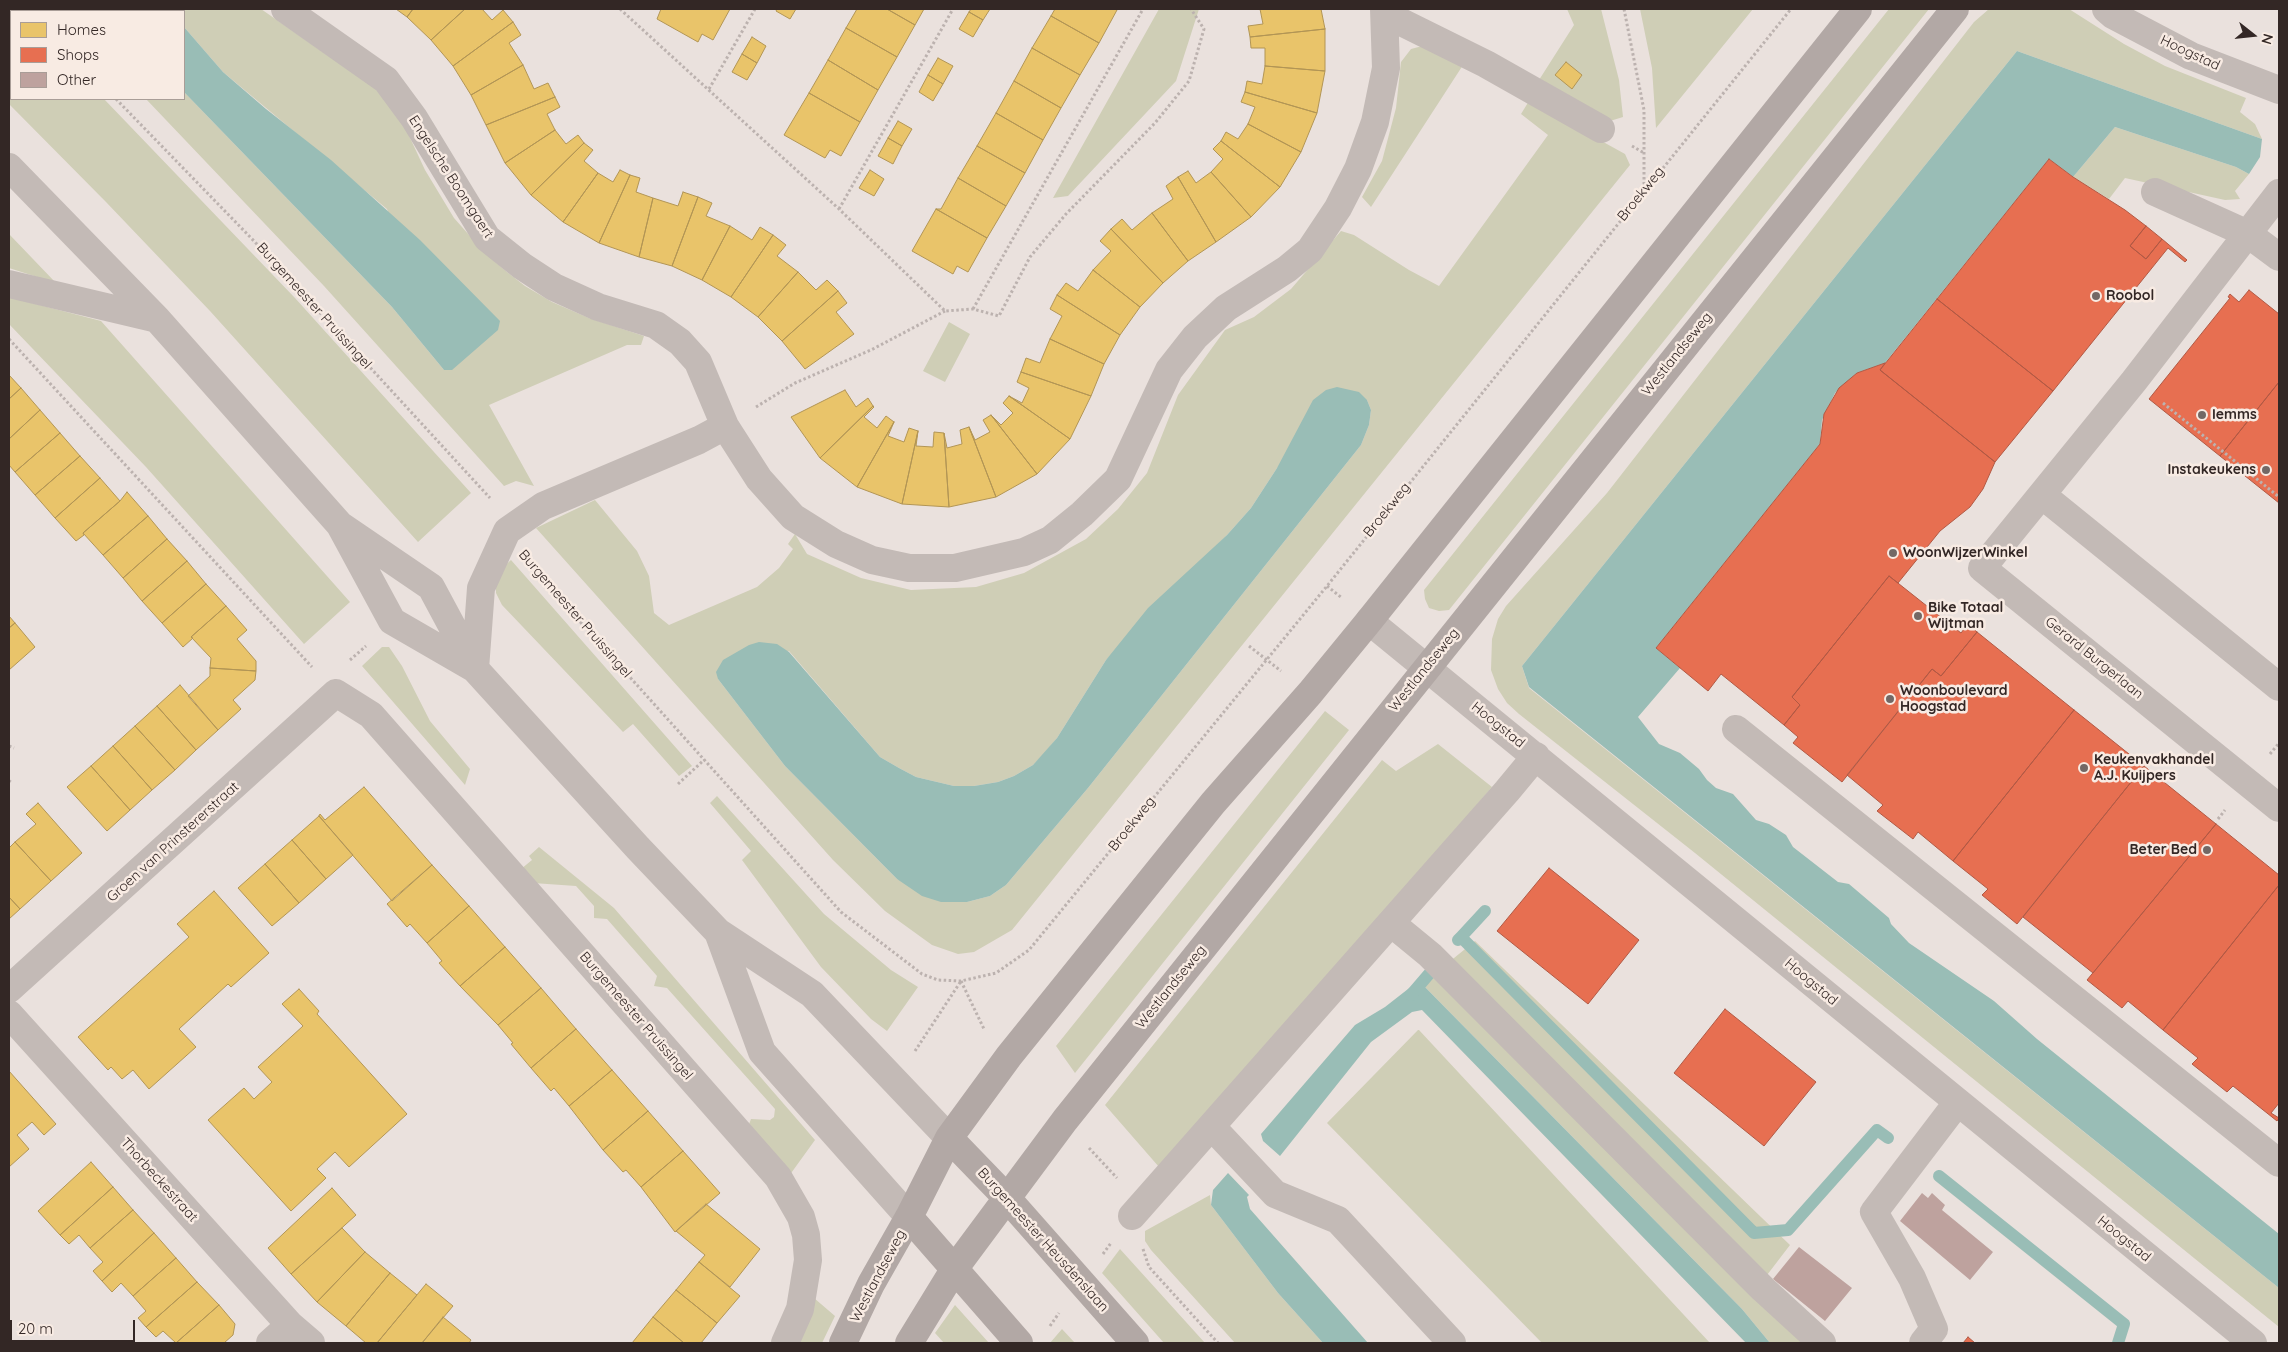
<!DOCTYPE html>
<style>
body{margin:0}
#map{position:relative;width:2288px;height:1352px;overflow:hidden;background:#eae1dd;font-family:Quicksand,sans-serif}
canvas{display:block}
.frame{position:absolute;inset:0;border:10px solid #332725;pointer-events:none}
.legend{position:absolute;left:10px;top:10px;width:175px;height:90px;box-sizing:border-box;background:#f8ebe3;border:1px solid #a99d97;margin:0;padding:6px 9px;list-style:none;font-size:15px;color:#332725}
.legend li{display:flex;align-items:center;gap:10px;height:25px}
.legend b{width:25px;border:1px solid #a99d97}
.north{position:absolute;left:2228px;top:10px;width:50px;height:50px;-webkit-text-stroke:4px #f8ebe3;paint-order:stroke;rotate:106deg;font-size:14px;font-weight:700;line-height:20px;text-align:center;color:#332725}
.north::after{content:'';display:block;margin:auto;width:18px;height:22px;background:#332725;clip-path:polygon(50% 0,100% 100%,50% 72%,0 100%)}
.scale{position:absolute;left:10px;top:1320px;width:125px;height:22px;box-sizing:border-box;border:2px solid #332725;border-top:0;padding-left:6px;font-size:15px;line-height:18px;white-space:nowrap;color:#332725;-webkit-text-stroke:4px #f8ebe3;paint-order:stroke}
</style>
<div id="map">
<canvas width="2288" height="1352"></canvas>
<div class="frame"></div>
<ul class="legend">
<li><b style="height:14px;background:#e9c46a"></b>Homes</li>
<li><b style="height:14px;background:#e76f51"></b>Shops</li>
<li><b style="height:14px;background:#bea29e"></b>Other</li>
</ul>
<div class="north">N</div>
<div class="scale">20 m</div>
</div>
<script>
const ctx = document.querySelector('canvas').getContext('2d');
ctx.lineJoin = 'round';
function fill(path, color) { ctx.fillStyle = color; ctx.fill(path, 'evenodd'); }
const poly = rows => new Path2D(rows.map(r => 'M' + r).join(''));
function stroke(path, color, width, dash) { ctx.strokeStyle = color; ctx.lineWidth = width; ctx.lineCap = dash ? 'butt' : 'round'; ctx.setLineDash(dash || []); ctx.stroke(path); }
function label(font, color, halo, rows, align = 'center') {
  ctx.font = font + ' Quicksand,sans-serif'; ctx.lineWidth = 5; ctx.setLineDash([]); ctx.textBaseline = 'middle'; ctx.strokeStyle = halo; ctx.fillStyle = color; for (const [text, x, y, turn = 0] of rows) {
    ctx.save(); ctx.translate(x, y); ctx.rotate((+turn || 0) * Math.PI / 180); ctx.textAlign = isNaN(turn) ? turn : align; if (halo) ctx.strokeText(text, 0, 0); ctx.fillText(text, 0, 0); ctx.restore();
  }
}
fill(poly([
 [9,9,16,11,11,11,11,99,104,99,295,298,471,493,418,542,210,311,106,202,9,104],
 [56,9,101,9,103,11,59,11],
 [170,9,261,9,376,89,405,127,425,170,454,218,485,253,507,272,525,286,552,302,589,318,644,336,641,345,627,345,489,405,534,486,516,481,504,486,324,286,146,99,184,99,184,92,392,307,444,370,387,209,223,72,184,27,184,11,172,11],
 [1159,9,1199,9,1176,81,1068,196,1053,198],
 [1567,9,1601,9,1619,80,1623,117,1610,121,1539,80,1574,25],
 [1640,9,1753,9,1656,128,1652,68],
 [1889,9,1929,9,1449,610,1439,611,1429,608,1425,599,1424,590],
 [1989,9,2069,9,2124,44,2165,66,2246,98,2240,112,2255,124,2262,139,2017,51,1522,666,1529,688,2279,1288,2279,1327,1695,853,1519,714,1507,703,1498,689,1491,670,1492,639,1498,619,1506,606,1607,493,1974,22],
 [1430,44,1465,62,1371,207,1362,197,1382,161,1396,108,1401,62,1411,49],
 [1529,101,1625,154,1630,165,1012,930,974,952,958,954,932,945,885,911,833,860,536,528,595,500,637,551,649,576,654,613,669,625,757,587,779,568,793,549,788,544,795,534,807,554,861,578,911,590,976,587,1024,573,1086,539,1118,509,1147,473,1178,395,1225,330,1254,317,1291,289,1341,231,1354,235,1409,270,1439,286,1548,135,1521,114],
 [1367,400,1371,410,1369,425,1361,445,1088,788,1006,885,990,896,967,902,897,879,785,766,718,679,789,651,880,757,899,768,916,777,954,786,974,786,998,782,1014,776,1033,765,1045,753,1057,738,1106,660,1227,535,1251,508,1277,468],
 [2115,127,2236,167,2249,174,2235,191,2240,199,2225,200,2125,178,2109,199,2073,177],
 [9,234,56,283,9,268],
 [9,297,101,321,350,602,304,644,146,467,9,324],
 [949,322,970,334,945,382,923,371],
 [511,560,692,766,679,776,633,724,623,732,502,605,496,593,496,579,502,568],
 [382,647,389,647,402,666,430,721,470,769,465,785,362,666],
 [1325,711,1349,730,1075,1073,1056,1046],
 [1438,744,1492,787,1372,929,1159,1167,1105,1105,1382,760,1396,771],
 [717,796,824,914,891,970,918,987,887,1031,871,1019,821,967,742,860,751,851,710,803],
 [539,847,614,908,815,1140,789,1176,748,1127,751,1119,770,1120,774,1117,775,1109,667,988,654,986,657,976,607,919,594,918,594,906,576,886,533,883,521,869,532,860,529,856],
 [1475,941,1790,1245,1764,1279,1837,1343,1770,1343,1742,1309,1422,984],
 [1418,1030,1419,1030,1710,1343,1542,1343,1327,1123],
 [1210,1195,1211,1205,1278,1293,1323,1343,1235,1343,1151,1250,1145,1241,1145,1231],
 [1120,1249,1205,1343,1164,1343,1102,1273],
 [814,1298,835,1316,822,1343,798,1343],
 [955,1305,989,1343,944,1343,935,1333],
 [1062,1329,1075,1343,1050,1343]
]), '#cfceb6');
fill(poly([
 [101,9,170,9,172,11,103,11],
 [184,27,223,72,266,109,331,160,420,240,500,321,498,330,452,370,444,370,392,307,184,92],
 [2017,51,2262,139,2260,157,2249,174,2236,167,2115,127,2073,177,2049,159,1885,363,1857,373,1835,393,1822,420,1820,444,1656,648,1680,668,1638,717,1659,744,1680,753,1699,769,1707,780,1716,788,1733,794,1756,820,1769,824,1786,835,1793,847,1838,882,1849,884,1889,918,1891,924,1909,943,1994,1001,2037,1039,2279,1234,2279,1288,1529,687,1522,666],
 [1337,387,1359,392,1367,400,1371,410,1369,425,1361,445,1088,788,1006,885,990,896,967,902,941,902,922,896,897,879,785,766,718,679,716,672,723,660,749,645,759,642,777,644,789,652,880,757,899,768,916,777,954,786,974,786,998,782,1014,776,1033,765,1057,738,1106,660,1148,608,1227,535,1251,508,1277,468,1313,400,1326,390],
 [1417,982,1422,984,1742,1309,1770,1343,1746,1343,1422,1010,1412,1012,1371,1042,1280,1156,1263,1141,1261,1134,1355,1025,1385,1007],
 [1228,1173,1249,1195,1247,1197,1250,1209,1368,1343,1323,1343,1278,1293,1211,1205,1213,1190]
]), '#99bdb6');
const homes = poly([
 [396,9,413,9,407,17,396,9],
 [413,9,465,9,431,40,407,17,413,9],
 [465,9,482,9,492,20,503,10,513,22,453,66,431,40,465,9],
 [661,9,730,9,713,40,702,34,698,42,657,19,661,9],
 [777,9,796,9,790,19,776,11,777,9],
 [857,9,887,9,915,25,897,57,846,28,857,9],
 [887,9,924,9,915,25,887,9],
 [971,9,990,9,983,20,969,12,971,9],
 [1055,9,1114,9,1117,10,1099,43,1051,16,1055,9],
 [1260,9,1321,9,1325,29,1250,37,1248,26,1263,24,1260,9],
 [969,12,983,20,973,37,959,29,969,12],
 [1051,16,1099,43,1080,75,1032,48,1051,16],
 [513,22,521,35,509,43,523,65,471,95,453,66,513,22],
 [846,28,897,57,878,90,828,60,846,28],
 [1325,29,1325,71,1265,66,1265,48,1251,48,1250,37,1325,29],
 [752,37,766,46,757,63,742,54,752,37],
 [1032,48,1080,75,1061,108,1014,81,1032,48],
 [742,54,757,63,747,80,732,72,742,54],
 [938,58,953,66,943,84,928,75,938,58],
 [828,60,878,90,860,122,809,93,828,60],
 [1566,62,1582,75,1572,89,1555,75,1566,62],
 [523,65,534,89,548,83,555,97,486,125,471,95,523,65],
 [1265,66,1325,71,1317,113,1245,92,1247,81,1262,84,1265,66],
 [928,75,943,84,933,101,919,92,928,75],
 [1014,81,1061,108,1043,140,996,113,1014,81],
 [1245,92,1317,113,1301,152,1248,124,1255,107,1241,102,1245,92],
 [809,93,860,122,841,156,830,150,825,158,784,135,809,93],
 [555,97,560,107,547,114,555,130,505,163,486,125,555,97],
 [996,113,1043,140,1025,173,977,146,996,113],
 [898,121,912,129,902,146,888,138,898,121],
 [1248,124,1301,152,1280,187,1221,141,1226,132,1238,139,1248,124],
 [555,130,566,144,578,135,584,143,531,195,505,163,555,130],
 [888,138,902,146,893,164,878,156,888,138],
 [1221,141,1280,187,1251,217,1211,172,1223,159,1213,149,1221,141],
 [584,143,593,150,584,161,598,173,563,222,531,195,584,143],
 [977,146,1025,173,1006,206,958,178,977,146],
 [620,170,630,175,599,243,563,222,598,173,613,182,620,170],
 [870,170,884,179,874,196,859,188,870,170],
 [1188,171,1196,183,1211,172,1251,217,1216,242,1178,177,1188,171],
 [630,175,640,178,636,192,653,198,639,257,599,243,630,175],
 [1178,177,1216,242,1188,261,1152,213,1173,199,1166,186,1178,177],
 [958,178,1006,206,987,238,936,209,941,209,958,178],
 [683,192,698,197,672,266,639,257,653,198,678,206,683,192],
 [698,197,712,203,706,216,730,226,702,280,672,266,698,197],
 [936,209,987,238,968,272,957,266,953,274,912,251,936,209],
 [1152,213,1188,261,1163,283,1111,229,1122,219,1132,230,1152,213],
 [730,226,752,240,760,227,773,235,731,297,702,280,730,226],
 [1111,229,1163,283,1140,307,1093,270,1111,251,1100,241,1111,229],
 [773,235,786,245,777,256,798,272,758,317,731,297,773,235],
 [1093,270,1140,307,1120,335,1057,295,1066,283,1078,291,1093,270],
 [798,272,816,290,827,280,838,291,782,341,758,317,798,272],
 [838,291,847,303,836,312,854,334,805,369,782,341,838,291],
 [1057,295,1120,335,1104,364,1050,339,1062,316,1050,309,1057,295],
 [1050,339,1104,364,1091,396,1021,372,1026,358,1040,363,1050,339],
 [1021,372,1091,396,1070,439,1009,396,1022,403,1029,388,1017,382,1021,372],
 [9,375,21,388,9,399,9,375],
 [21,388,40,410,9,439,9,399,21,388],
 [845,390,856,407,868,398,873,406,820,458,791,417,845,390],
 [1009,396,1070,439,1037,474,991,415,1001,425,1013,413,1003,403,1009,396],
 [873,406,874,407,864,417,877,428,886,416,894,422,857,487,820,458,873,406],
 [40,410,60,433,15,472,9,465,9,439,40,410],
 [991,415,1037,474,996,497,969,427,975,440,990,432,983,420,991,415],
 [894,422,888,436,904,442,909,428,918,431,902,504,857,487,894,422],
 [969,427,996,497,949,507,944,433,947,448,962,444,960,430,969,427],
 [918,431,916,446,933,447,934,432,944,433,949,507,902,504,918,431],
 [60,433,80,456,35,495,15,472,60,433],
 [80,456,100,478,55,518,35,495,80,456],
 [100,478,120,501,83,533,84,535,76,541,55,518,100,478],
 [127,492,148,516,103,555,83,533,120,501,127,492],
 [148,516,167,539,123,578,103,555,148,516],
 [167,539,187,561,142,601,123,578,167,539],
 [187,561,206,584,162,623,142,601,187,561],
 [206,584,226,606,191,637,193,638,183,647,162,623,206,584],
 [226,606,247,630,237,639,256,661,256,671,210,668,211,658,191,637,226,606],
 [9,616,15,623,9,628,9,616],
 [15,623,35,647,9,670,9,628,15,623],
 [210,668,256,671,255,680,233,700,241,709,218,730,188,696,210,676,210,668],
 [180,685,218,730,196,750,157,706,180,685],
 [157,706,196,750,175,770,135,726,157,706],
 [135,726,175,770,152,790,113,746,135,726],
 [113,746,152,790,130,810,91,766,113,746],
 [91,766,130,810,107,831,67,787,91,766],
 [364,787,432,865,392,901,319,816,320,814,325,820,364,787],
 [38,803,82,853,51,881,15,842,36,824,26,814,38,803],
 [319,816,353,855,326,879,292,840,319,816],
 [292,840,326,879,299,903,265,864,292,840],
 [15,842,51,881,20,909,9,897,9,848,15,842],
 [265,864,299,903,272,926,238,888,265,864],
 [432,865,469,906,427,943,410,924,407,927,387,904,432,865],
 [214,891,269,953,231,987,228,984,179,1029,196,1047,149,1089,133,1070,122,1079,111,1067,108,1070,78,1037,189,937,177,924,214,891],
 [9,897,20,909,9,919,9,897],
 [469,906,505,947,460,986,439,963,442,961,427,943,469,906],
 [505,947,541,988,498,1025,460,986,505,947],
 [541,988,576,1029,531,1068,511,1044,513,1043,498,1025,541,988],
 [299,989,319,1011,317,1014,407,1114,349,1167,335,1152,317,1169,326,1178,291,1211,208,1120,244,1088,254,1099,272,1082,258,1067,303,1026,282,1004,299,989],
 [576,1029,612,1070,569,1106,554,1088,551,1091,531,1068,576,1029],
 [612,1070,648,1111,603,1150,569,1106,612,1070],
 [9,1071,56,1124,44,1135,32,1122,17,1135,29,1149,9,1167,9,1071],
 [648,1111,683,1151,641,1187,626,1170,623,1172,603,1150,648,1111],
 [683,1151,720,1193,675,1232,641,1187,683,1151],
 [91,1162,113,1187,60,1235,38,1211,91,1162],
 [113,1187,133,1210,90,1248,79,1235,69,1244,60,1235,113,1187],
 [332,1188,356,1215,291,1274,268,1248,332,1188],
 [706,1204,760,1249,730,1287,699,1262,705,1255,676,1231,706,1204],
 [133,1210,154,1233,102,1281,93,1271,103,1262,90,1248,133,1210],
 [342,1228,365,1252,317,1302,291,1274,342,1228],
 [154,1233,176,1258,133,1296,121,1283,112,1292,102,1281,154,1233],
 [365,1252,390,1273,346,1326,317,1302,365,1252],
 [176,1258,197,1282,146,1327,138,1318,146,1311,133,1296,176,1258],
 [699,1262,740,1296,717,1323,676,1290,699,1262],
 [390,1273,417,1295,377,1343,366,1343,346,1326,390,1273],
 [197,1282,219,1305,176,1343,163,1331,156,1337,146,1327,197,1282],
 [426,1284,453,1306,422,1343,377,1343,426,1284],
 [676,1290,717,1323,701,1343,684,1343,653,1317,676,1290],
 [219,1305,235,1324,233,1335,224,1343,176,1343,219,1305],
 [443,1317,471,1340,469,1343,422,1343,443,1317],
 [653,1317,684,1343,632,1343,653,1317]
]);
fill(homes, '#e9c46a');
stroke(homes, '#b29555', 1);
const shops = poly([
 [2049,159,2073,177,2125,210,2146,226,2130,246,2146,259,2162,239,2187,260,2185,262,2168,248,2053,391,1937,299,2049,159],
 [2146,226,2162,239,2146,259,2130,246,2146,226],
 [2249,290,2279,314,2279,382,2220,456,2149,399,2230,298,2228,297,2230,294,2239,302,2249,290],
 [1937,299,2053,391,1995,462,1880,370,1937,299],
 [1885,363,1880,370,1995,462,1983,489,1970,507,1940,531,1898,583,1889,576,1792,697,1800,705,1784,725,1721,674,1708,691,1656,648,1820,444,1824,414,1839,388,1857,373,1885,363],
 [2279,382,2279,503,2220,456,2279,382],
 [1889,576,1961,633,1968,624,1977,632,1941,676,1932,669,1842,782,1793,743,1798,737,1784,725,1800,705,1792,697,1889,576],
 [1977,632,2074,710,1953,861,1918,832,1913,839,1877,811,1883,805,1847,775,1932,669,1941,676,1977,632],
 [2074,710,2144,766,2017,924,1982,895,1988,889,1953,861,2074,710],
 [2144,766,2216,824,2093,973,2023,917,2144,766],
 [2216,824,2279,875,2279,885,2163,1030,2128,1001,2122,1008,2087,980,2216,824],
 [1549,868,1639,940,1588,1004,1497,931,1549,868],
 [2279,885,2279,1103,2271,1113,2279,1118,2277,1121,2233,1086,2227,1092,2192,1064,2198,1058,2163,1030,2279,885],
 [1725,1009,1816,1082,1764,1146,1674,1073,1725,1009],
 [1968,1337,1975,1343,1963,1343,1968,1337]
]);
fill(shops, '#e76f51');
stroke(shops, '#b15944', 1);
stroke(poly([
 [1461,937,1485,911],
 [1458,940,1461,937,1754,1233,1788,1230,1877,1130,1888,1138],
 [1411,995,1429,974],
 [1939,1176,2124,1324,2118,1343]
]), '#99bdb6', 12);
fill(poly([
 [1922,1193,1928,1198,1932,1193,1945,1205,1942,1210,1993,1252,1970,1280,1900,1221],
 [1799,1247,1852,1288,1825,1321,1773,1279]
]), '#bea29e');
stroke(poly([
 [26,9,29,11],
 [620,9,839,209,945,311,973,309,999,316,1030,257,1066,214,1155,123,1189,81,1204,29,1191,9],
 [1624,9,1644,110,1644,189],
 [709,89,755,9],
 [116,99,254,241,490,498],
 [1632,146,1644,153],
 [839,209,953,9],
 [973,309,1143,9],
 [9,339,312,667],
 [2163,403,2279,497],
 [756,407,795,383,871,350,945,311],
 [530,566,841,912,922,974,938,980,961,981,996,973,1029,950,1327,586,1791,9],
 [1327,586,1342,598],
 [1249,646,1281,671],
 [350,660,366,646],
 [9,746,14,748],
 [2270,754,2279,743],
 [9,782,11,779],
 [678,784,704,760],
 [2218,819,2225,810],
 [961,981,984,1029],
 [915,1051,961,981],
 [1089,1148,1117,1178],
 [1143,1249,1149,1267,1218,1343],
 [1103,1254,1111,1243],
 [1050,1326,1059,1313]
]), '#bcb2af', 3, [2.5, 2.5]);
stroke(poly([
 [285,9,386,80,414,118,487,238,522,266,554,287,598,307,656,325,680,342,698,362,725,426,759,479,793,517,836,544,872,560,909,568,955,568,1024,552,1050,540,1082,514,1118,479,1169,370,1195,337,1226,308,1287,269,1310,250,1338,208,1358,169,1375,122,1386,68,1384,9],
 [2106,9,2113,15,2191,56,2279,90],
 [1385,14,1486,64,1601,129],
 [9,167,157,319,340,525,392,621,475,669],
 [2155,192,2248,234,2279,257],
 [2279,193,2134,381,1982,568,2279,808],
 [9,284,157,319],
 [2042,495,2279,687],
 [340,525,431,587,475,669,638,848,718,932,812,994,949,1138],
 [1369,621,2253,1343],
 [475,669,481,588,507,531,543,506,699,440,725,426],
 [1736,729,2279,1163],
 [1391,923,1430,955,1763,1289,1822,1343],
 [718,932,762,1052,909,1217],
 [9,989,336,693,371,715,778,1177,801,1217,806,1235,808,1260,800,1309,785,1343],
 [9,1014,290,1325,311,1343],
 [1212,1127,1275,1194,1338,1220,1452,1343],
 [1132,1216,1507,791,1536,756],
 [270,1343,290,1325],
 [1923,1343,1934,1329,1912,1278,1874,1212,1957,1103]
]), '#c3bab6', 28);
stroke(poly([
 [949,1138,1006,1197,1135,1343],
 [909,1217,1019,1343],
 [843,1343,871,1284,909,1217,949,1138,1009,1056,1213,803,1310,693,1369,621,1858,9],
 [909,1343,955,1268,1065,1120,1955,9]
]), '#b2a8a5', 28);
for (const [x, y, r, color] of [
 [2096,296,5,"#736865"],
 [2202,415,5,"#736865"],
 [2266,470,5,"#736865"],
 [1893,553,5,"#736865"],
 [1918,616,5,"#736865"],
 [1890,699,5,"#736865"],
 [2084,768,5,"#736865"],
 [2207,850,5,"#736865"]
]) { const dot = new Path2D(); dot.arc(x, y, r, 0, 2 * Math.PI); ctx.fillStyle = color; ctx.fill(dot); stroke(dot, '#f8ebe3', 2); }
label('14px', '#332725', '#f8ebe3', [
 ["Hoogstad",2190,53,25],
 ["Engelsche Boomgaert",451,177,57],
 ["Broekweg",1641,194,-51],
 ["Burgemeester Pruissingel",314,306,48],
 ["Westlandseweg",1677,354,-51],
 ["Broekweg",1387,510,-51],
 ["Burgemeester Pruissingel",575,614,49],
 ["Gerard Burgerlaan",2094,658,39],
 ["Westlandseweg",1424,670,-51],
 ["Hoogstad",1498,725,39],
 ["Broekweg",1132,824,-51],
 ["Groen van Prinstererstraat",173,842,-42],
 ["Hoogstad",1811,982,40],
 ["Westlandseweg",1171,987,-51],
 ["Burgemeester Pruissingel",636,1016,49],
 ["Thorbeckestraat",159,1180,48],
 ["Hoogstad",2124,1239,39],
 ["Burgemeester Heusdenslaan",1043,1240,48],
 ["Westlandseweg",878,1276,-62]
]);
label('bold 14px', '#332725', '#f8ebe3', [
 ["Roobol",2106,296],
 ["Iemms",2212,415],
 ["Instakeukens",2256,470,"right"],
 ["WoonWijzerWinkel",1903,553],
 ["Bike Totaal",1928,608],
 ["Wijtman",1928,624],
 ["Woonboulevard",1900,691],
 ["Hoogstad",1900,707],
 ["Keukenvakhandel",2094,760],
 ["A.J. Kuijpers",2094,776],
 ["Beter Bed",2197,850,"right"]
], 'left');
</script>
